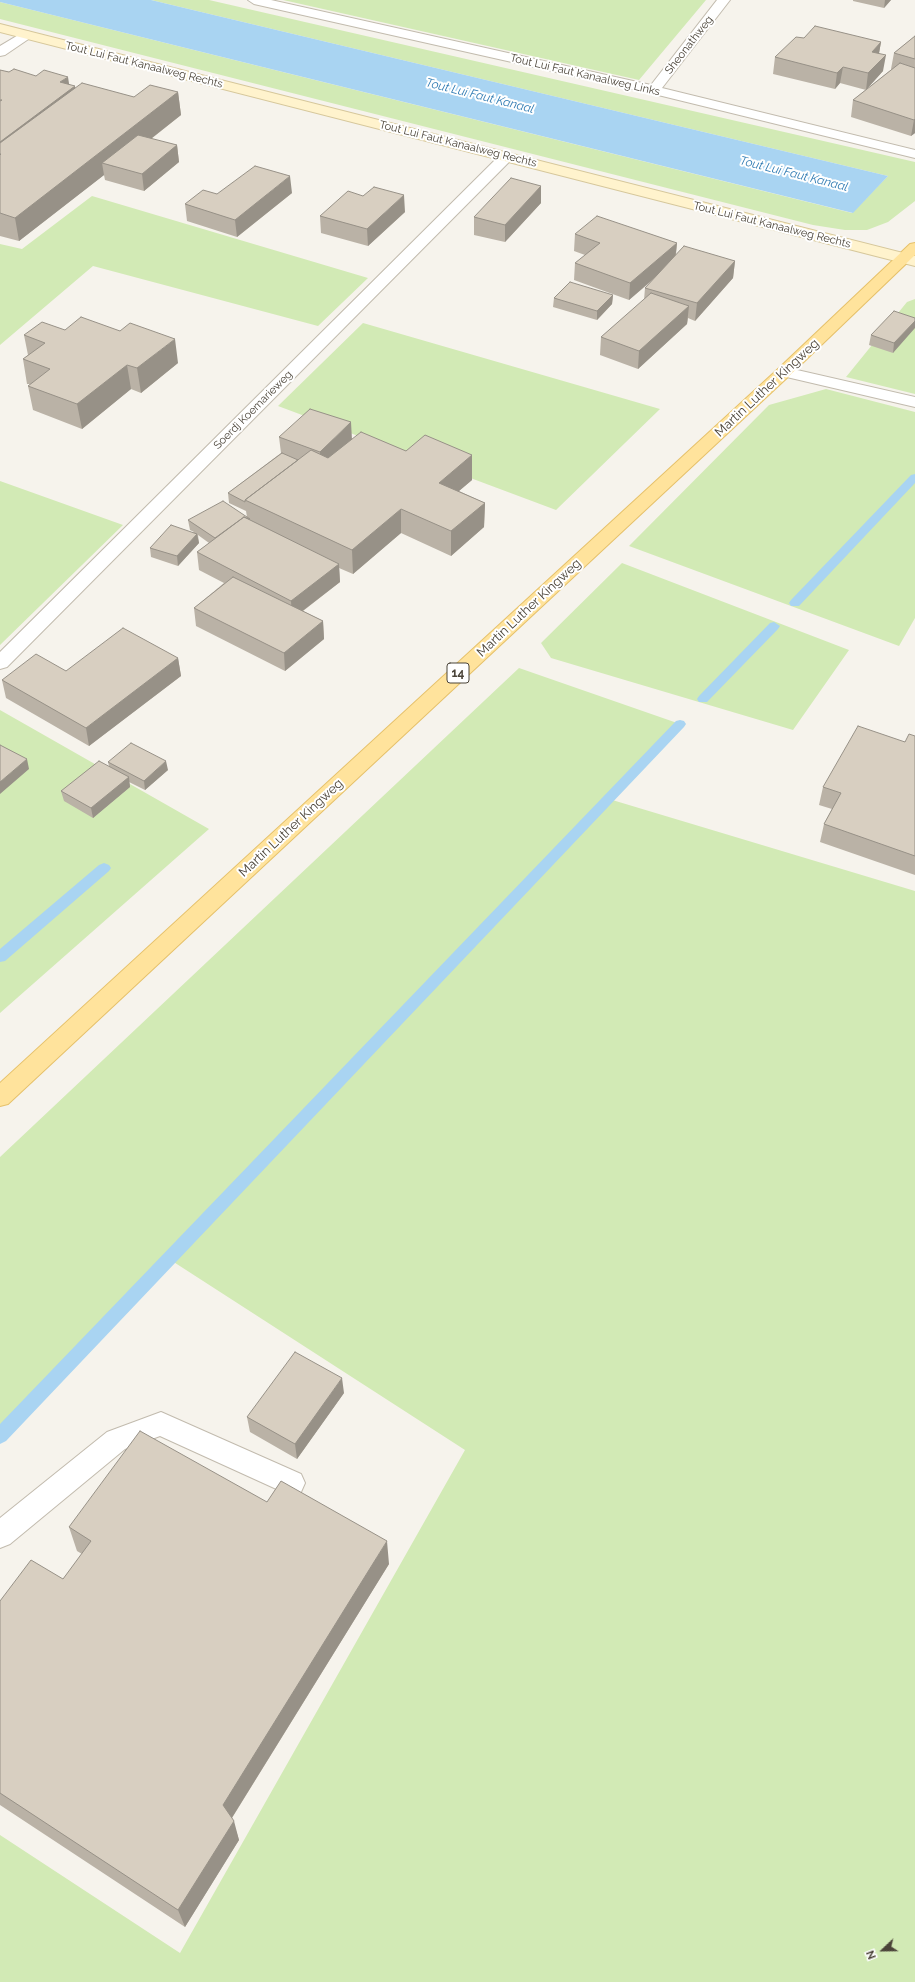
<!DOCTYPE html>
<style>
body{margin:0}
#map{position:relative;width:915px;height:1982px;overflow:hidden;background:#f6f3ec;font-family:Raleway,sans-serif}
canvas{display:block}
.north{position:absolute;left:863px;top:1930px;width:40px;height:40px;-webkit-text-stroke:3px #fff;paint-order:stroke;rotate:248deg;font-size:11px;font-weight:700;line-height:16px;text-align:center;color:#4b4439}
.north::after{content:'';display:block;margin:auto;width:14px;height:18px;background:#4b4439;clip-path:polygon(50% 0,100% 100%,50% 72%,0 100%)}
</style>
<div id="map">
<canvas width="915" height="1982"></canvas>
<div class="north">N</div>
</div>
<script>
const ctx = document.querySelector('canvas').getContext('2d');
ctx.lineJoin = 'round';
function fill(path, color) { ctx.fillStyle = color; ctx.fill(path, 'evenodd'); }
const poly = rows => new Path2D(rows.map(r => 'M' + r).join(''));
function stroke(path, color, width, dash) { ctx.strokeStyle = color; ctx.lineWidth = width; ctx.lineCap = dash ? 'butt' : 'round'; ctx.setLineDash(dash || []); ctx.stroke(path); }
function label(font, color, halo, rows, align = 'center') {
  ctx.font = font + ' Raleway,sans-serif'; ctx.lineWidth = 4; ctx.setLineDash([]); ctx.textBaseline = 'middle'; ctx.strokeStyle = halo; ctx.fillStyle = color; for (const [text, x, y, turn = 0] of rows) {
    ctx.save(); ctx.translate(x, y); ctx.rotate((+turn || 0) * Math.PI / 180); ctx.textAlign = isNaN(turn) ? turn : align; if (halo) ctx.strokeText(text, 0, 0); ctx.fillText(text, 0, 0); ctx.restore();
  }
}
fill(poly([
 [151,0,209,0,915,162,915,201,888,222,867,230,845,230,813,225,0,19,0,2,852,213,888,176],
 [283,0,706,0,639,80],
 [92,196,368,278,318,326,93,266,0,345,0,244,22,249],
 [915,299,915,394,846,377,907,302],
 [363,323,660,409,556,510,278,406],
 [826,389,915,412,915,618,899,646,629,546,769,405],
 [0,481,123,525,0,645],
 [622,563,849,650,793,730,551,658,541,643],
 [519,668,680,724,609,799,915,891,915,1982,0,1982,0,1835,180,1953,465,1450,169,1259,0,1436,0,1157],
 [0,710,209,829,0,1013]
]), '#d2eab5');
fill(poly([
 [0,0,151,0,888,176,853,213,0,2]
]), '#a9d4f2');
fill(poly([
 [915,474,915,483,799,606,791,606,789,603,791,600,911,475,915,474],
 [774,622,780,626,778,629,707,702,699,702,697,699,699,696,770,623,774,622],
 [680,720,684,721,686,724,684,727,6,1441,0,1444,0,1424,676,721,680,720],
 [104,863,109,865,111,868,109,871,5,961,0,962,0,949,99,865,104,863]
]), '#a9d4f2');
const lane = poly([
 [25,31,30,32,31,35,30,38,5,55,0,56,0,46,25,31],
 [506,153,511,154,513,157,511,160,7,667,0,669,0,652,501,154,506,153],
 [784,367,915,397,915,407,778,375,776,372,778,369,784,367],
 [161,1412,301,1474,305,1483,301,1492,292,1495,283,1492,160,1436,125,1449,10,1544,0,1548,0,1518,107,1432,161,1412]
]);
const street = poly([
 [248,0,271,0,651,85,717,0,730,0,662,88,915,150,915,158,654,94,254,4,248,0]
]);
const secondary = poly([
 [0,24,915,256,915,266,0,32,0,24]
]);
const primary = poly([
 [915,243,915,255,790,375,8,1104,0,1106,0,1083,778,369,910,244,915,243]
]);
stroke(lane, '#c2bbae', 2);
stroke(street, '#c2bbae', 2);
stroke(secondary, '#d6c79b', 2);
stroke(primary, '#e6c16a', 2);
fill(lane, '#fff');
fill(street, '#fff');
fill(secondary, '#fff3cd');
fill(primary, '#ffe39c');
fill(poly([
 [853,0,891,0,884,8,853,1],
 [915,36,915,133,911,136,851,117,853,100,892,69,891,69,894,53],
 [804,38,881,42,879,53,883,71,866,90,840,83,835,89,773,74,775,57],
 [0,70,9,72,69,85,75,88,134,97,178,92,181,115,151,139,177,145,179,162,144,191,105,180,104,175,19,241,0,236],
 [541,186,541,203,505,242,474,235,474,217],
 [292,193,237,237,187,221,185,204,217,194],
 [405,212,368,246,321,233,320,216],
 [575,234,677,243,676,255,735,261,733,278,695,321,688,318,687,324,638,369,600,355,601,337,644,300,645,288,655,278,629,300,574,280,575,263,585,255,574,251],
 [613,295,612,304,597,320,553,307,554,298],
 [915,318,893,353,869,345,871,335],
 [65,330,178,363,141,393,131,389,82,429,33,410,28,386,30,384,27,384,23,359,28,355,24,335],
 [279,437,351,439,406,451,472,455,472,480,459,491,485,503,484,527,451,556,401,533,353,574,339,568,340,582,303,611,323,621,324,639,285,671,196,626,194,608,224,583,199,570,197,552,209,543,198,535,199,543,178,566,151,557,150,548,194,532,190,530,188,520,247,517,246,511,229,503,228,493,281,453],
 [178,658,181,676,89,746,6,698,2,680],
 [915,736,915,875,820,842,824,824,832,809,819,805,823,787],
 [108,762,168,770,145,790,129,782,130,787,93,818,64,801,61,791,109,766],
 [344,1393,297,1459,250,1432,247,1417],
 [267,1502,389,1564,232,1818,239,1840,185,1927,0,1805,0,1601,63,1579,82,1554,77,1551,69,1527]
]), '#bab2a6');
fill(poly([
 [885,0,891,0,884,8],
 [881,42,878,59,872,52],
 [886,55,883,71,866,90,868,73],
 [843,67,840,83,835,89,837,73],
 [68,77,70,90,75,86,77,103,0,154,0,142,60,82],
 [178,92,181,115,115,167,102,163,104,175,19,241,15,218],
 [915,119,915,133,911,136,914,120],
 [177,145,179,162,144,191,142,174],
 [290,176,292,193,237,237,235,220],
 [541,186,541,203,505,242,505,225],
 [404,195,405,212,368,246,367,229],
 [677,243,675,260,629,300,630,283],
 [735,261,733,278,695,321,697,303],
 [613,295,612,304,597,320,597,311],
 [689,306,687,324,638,369,639,351],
 [915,321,915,328,893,353,894,343],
 [175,339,178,363,141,393,137,368],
 [127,365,131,389,82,429,77,404],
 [351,422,352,440,321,470,320,452],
 [472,455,472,480,440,507,439,483],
 [485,503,484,527,451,556,451,531],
 [401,509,401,533,353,574,352,550],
 [197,534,199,543,178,566,177,556],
 [339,564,340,582,292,619,291,601],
 [323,621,324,639,285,671,284,653],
 [178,658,181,676,89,746,86,728],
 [27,759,29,769,0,794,0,782],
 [166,761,168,770,145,790,144,781],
 [129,777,130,787,93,818,91,808],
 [342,1378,344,1393,297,1459,295,1444],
 [387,1541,389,1564,228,1824,223,1805],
 [234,1821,239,1840,185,1927,178,1910]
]), '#979187');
const building = poly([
 [815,26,881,42,872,52,886,55,868,73,843,67,837,73,775,57,796,37,804,38,815,26],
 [915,36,915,59,894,53,915,36],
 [900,63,915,68,915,119,914,120,853,100,900,63],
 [14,69,36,76,44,70,68,77,60,82,75,86,0,142,0,101,2,100,0,100,0,70,9,72,14,69],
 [82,83,134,97,150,85,178,92,15,218,0,213,0,155,1,154,0,154,0,143,82,83],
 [138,135,177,145,142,174,102,163,138,135],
 [255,166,290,176,235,220,185,204,203,190,217,194,255,166],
 [511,178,541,186,505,225,474,217,511,178],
 [374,187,404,195,367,229,320,216,348,191,363,196,374,187],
 [597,216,677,243,630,283,575,263,600,243,575,234,597,216],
 [684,246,735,261,697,303,645,288,684,246],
 [570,282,613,295,597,311,554,298,570,282],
 [651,293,689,306,639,351,601,337,651,293],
 [894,311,915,318,915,321,894,343,871,335,894,311],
 [81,317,120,331,130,323,175,339,137,368,127,365,77,404,28,386,50,369,23,359,45,343,24,335,42,322,65,330,81,317],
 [310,409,351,422,320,452,279,437,310,409],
 [361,432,406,451,425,435,472,455,439,483,485,503,451,531,401,509,352,550,245,500,311,450,328,458,361,432],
 [282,453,298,460,245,500,245,502,228,493,282,453],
 [223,501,250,519,249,519,244,517,215,538,188,520,223,501],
 [244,517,339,564,291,601,197,552,244,517],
 [171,525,197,534,177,556,150,548,171,525],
 [233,577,323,621,284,653,194,608,233,577],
 [123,628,178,658,86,728,2,680,36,654,66,671,123,628],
 [858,726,905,742,909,734,915,736,915,856,824,824,841,793,823,787,858,726],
 [131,743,166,761,144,781,108,762,131,743],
 [0,745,27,759,0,782,0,745],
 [99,761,129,777,91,808,61,791,99,761],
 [295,1352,342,1378,295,1444,247,1417,295,1352],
 [140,1431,267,1502,281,1481,387,1541,223,1805,234,1821,178,1910,0,1793,0,1601,31,1560,63,1579,91,1541,69,1527,140,1431]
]);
fill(building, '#d8cfc1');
stroke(building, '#979187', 1);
label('11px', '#4b4439', '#fff', [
 ["Sheonathweg",689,45,-52],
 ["Tout Lui Faut Kanaalweg Rechts",144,65,14],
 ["Tout Lui Faut Kanaalweg Links",585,75,13],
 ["Tout Lui Faut Kanaalweg Rechts",458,144,14],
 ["Tout Lui Faut Kanaalweg Rechts",772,225,14],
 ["Soerdj Koemarieweg",253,410,-45]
]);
label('italic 12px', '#2e7ab2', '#fff', [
 ["Tout Lui Faut Kanaal",480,96,14],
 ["Tout Lui Faut Kanaal",794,174,14]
]);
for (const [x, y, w] of [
 [458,673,22]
]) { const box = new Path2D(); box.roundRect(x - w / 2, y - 10, w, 20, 3); ctx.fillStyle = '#fff'; ctx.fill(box); stroke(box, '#4b4439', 1); }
label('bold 12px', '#4b4439', null, [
 ["14",458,673]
]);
label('13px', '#4b4439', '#fff', [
 ["Martin Luther Kingweg",767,388,-43],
 ["Martin Luther Kingweg",529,608,-43],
 ["Martin Luther Kingweg",291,828,-43]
]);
</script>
